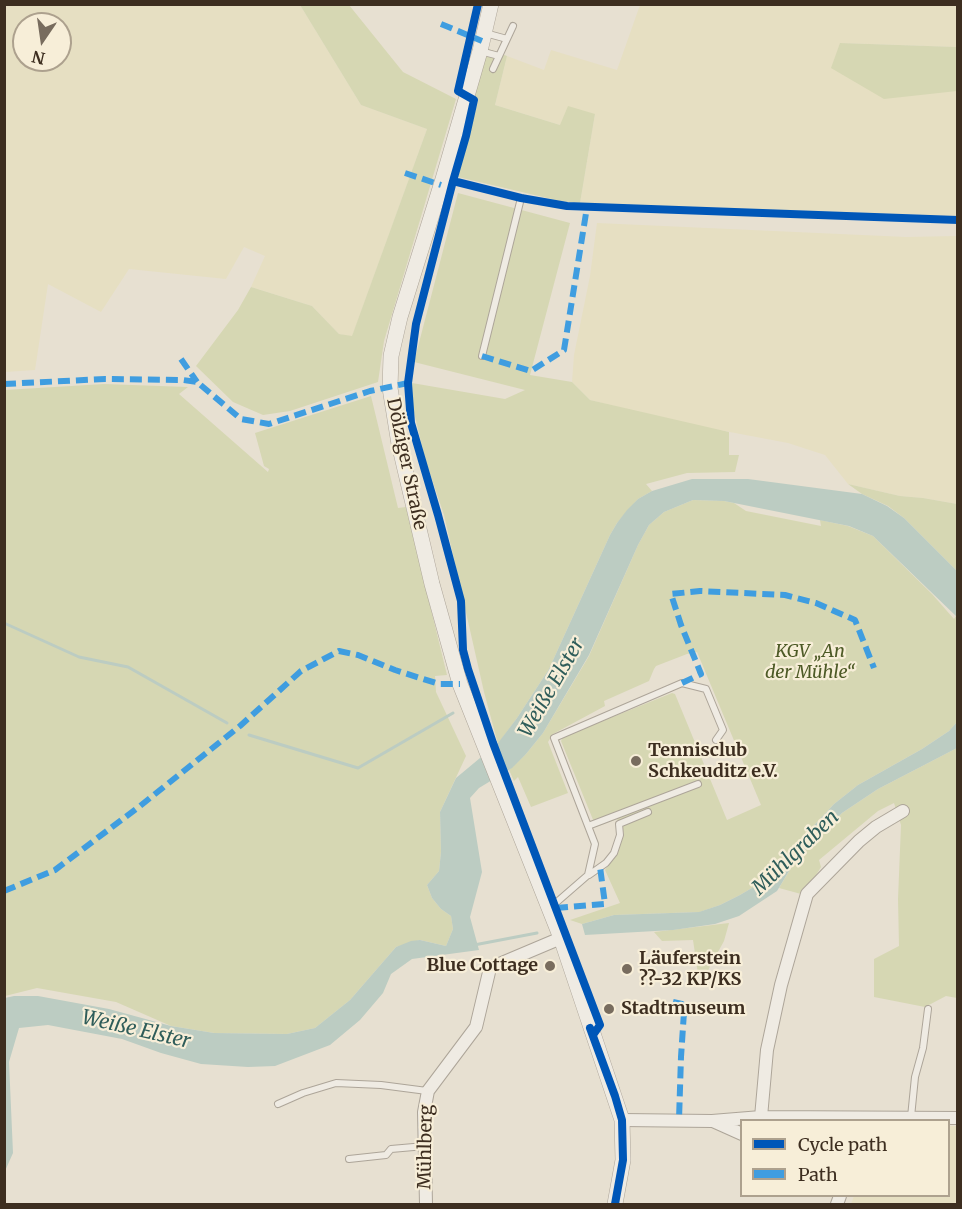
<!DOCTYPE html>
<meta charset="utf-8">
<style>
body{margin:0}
#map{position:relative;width:962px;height:1209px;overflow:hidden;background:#e7e0d1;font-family:Merriweather,serif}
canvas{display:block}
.frame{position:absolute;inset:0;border:6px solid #3d2e20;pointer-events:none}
.legend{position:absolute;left:740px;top:1119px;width:210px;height:78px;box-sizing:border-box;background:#f7eed8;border:2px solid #ada18e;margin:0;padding:8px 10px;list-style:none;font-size:18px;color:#3d2e20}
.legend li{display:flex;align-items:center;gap:12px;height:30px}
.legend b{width:30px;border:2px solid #ada18e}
.north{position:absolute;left:12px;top:12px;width:60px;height:60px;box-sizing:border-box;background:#f7eed8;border:2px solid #ada18e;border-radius:50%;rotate:193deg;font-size:16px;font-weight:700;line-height:24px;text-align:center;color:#3d2e20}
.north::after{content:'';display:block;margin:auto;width:21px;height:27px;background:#786c5e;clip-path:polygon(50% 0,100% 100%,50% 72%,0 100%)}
</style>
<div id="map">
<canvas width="962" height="1209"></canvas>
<div class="frame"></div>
<ul class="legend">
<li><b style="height:8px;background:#0057b8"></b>Cycle path</li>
<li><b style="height:8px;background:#3f9de0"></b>Path</li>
</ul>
<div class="north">N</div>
</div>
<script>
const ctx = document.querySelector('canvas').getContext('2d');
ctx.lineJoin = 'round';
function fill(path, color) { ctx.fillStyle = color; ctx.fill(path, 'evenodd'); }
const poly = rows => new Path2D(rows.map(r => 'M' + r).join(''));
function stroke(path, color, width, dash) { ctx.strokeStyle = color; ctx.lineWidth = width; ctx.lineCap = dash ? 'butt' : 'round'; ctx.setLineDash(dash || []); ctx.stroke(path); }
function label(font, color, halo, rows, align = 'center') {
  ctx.font = font + ' Merriweather,serif'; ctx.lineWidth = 4.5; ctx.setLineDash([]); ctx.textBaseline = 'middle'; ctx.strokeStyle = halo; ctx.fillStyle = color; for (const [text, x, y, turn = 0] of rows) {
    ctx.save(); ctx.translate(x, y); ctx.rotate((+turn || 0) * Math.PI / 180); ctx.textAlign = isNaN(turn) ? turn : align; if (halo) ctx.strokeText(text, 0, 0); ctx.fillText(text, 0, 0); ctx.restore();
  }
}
fill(poly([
 [5,5,300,5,361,105,427,129,352,337,339,334,312,306,251,287,265,256,244,247,226,279,129,269,101,312,48,284,35,370,5,372],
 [24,24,60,24,60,60,24,60],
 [640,5,957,5,957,47,840,43,957,91,957,216,580,203,595,114,560,125,495,105,507,56,544,70,551,50,617,70],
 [597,223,906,237,957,236,957,504,923,498,900,496,848,484,825,455,788,443,677,422,590,400,572,382,574,355,590,276],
 [949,1126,957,1126,957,1204,851,1204,854,1196,948,1196]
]), '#e6dfc2');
fill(poly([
 [300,5,349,5,403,72,456,99,384,341,378,382,290,411,263,415,233,402,196,366,238,310,251,287,312,306,339,334,352,336,427,129,361,105],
 [840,43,957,47,957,91,884,99,831,68],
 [486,48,507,56,495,105,560,125,568,106,595,114,580,203,560,201,458,177,478,101,474,93],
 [458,193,570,223,530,375,572,382,590,400,729,432,729,455,739,455,735,472,687,473,646,484,652,491,638,499,617,523,610,535,549,669,517,718,498,744,484,692,444,515,425,459,413,408,412,383,505,399,525,390,414,362],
 [104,384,188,387,179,394,268,472,269,469,264,466,255,433,371,396,398,508,406,507,447,675,435,676,436,692,466,756,440,812,441,852,439,871,427,885,432,898,441,909,451,916,453,929,446,946,420,940,396,947,350,1000,315,1028,287,1034,214,1033,171,1026,116,1002,37,988,5,996,5,390],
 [848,484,900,496,923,498,957,504,957,571,904,518,888,506,862,494],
 [693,500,724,501,734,503,746,511,821,526,820,520,848,526,873,536,932,594,954,619,956,616,957,617,957,722,949,731,922,749,858,785,834,804,789,852,777,873,740,895,720,905,700,912,614,915,582,924,570,920,620,903,605,870,616,853,624,833,617,819,596,827,561,741,563,737,672,693,675,694,727,820,761,805,697,652,687,654,656,666,654,669,649,681,604,701,605,706,553,734,548,742,568,793,531,807,518,777,514,781,509,770,526,754,543,733,589,656,638,545,649,525,664,512],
 [957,748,957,998,946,996,925,1007,874,997,874,959,899,946,898,899,901,825,894,803,878,811,819,860,821,867,815,877,801,894,779,888,797,858,842,813,878,789],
 [729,923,724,941,706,974,698,974,693,940,662,941,654,932]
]), '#d6d7b3');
fill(poly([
 [692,479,748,479,862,494,887,506,904,518,957,571,957,617,873,536,849,526,724,501,693,500,664,512,649,525,638,545,589,655,543,733,526,754,512,768,479,788,470,798,482,872,470,917,479,950,412,959,391,974,383,993,360,1020,330,1045,275,1066,248,1067,201,1064,161,1053,122,1039,48,1025,19,1028,9,1062,13,1153,5,1171,5,998,14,996,38,996,109,1009,171,1026,214,1033,287,1034,315,1028,350,1000,396,947,411,941,420,940,446,946,453,929,451,916,441,909,432,898,427,885,439,871,441,852,440,812,456,778,498,743,517,718,549,669,610,535,617,523,627,510,638,499,652,491],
 [957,722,957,748,878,789,842,813,797,858,777,891,739,916,715,924,673,930,585,935,582,924,614,915,699,912,720,905,740,895,777,873,789,852,834,804,858,785,922,749,949,731]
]), '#bcccc2');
stroke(poly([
 [4,623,79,657,128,667,227,723],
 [249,735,358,768,453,713],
 [474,945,537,933]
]), '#bcccc2', 3);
const service = poly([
 [485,33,507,39],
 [480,51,499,56],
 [493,69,513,26],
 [482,356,521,198],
 [588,826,698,784],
 [589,875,606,863,614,853,620,835,619,824,648,812],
 [550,908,588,875,595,844,554,738,682,683,706,689,723,730,716,740],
 [278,1104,303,1093,336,1083,381,1085,427,1091],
 [911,1117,915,1077,923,1048,928,1009],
 [349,1159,386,1155,391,1149,425,1146]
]);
const minor = poly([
 [761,1117,767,1050,781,985,807,894,859,841,876,827,903,811],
 [622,1120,712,1121,761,1117,958,1118],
 [713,1121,742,1134],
 [426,1204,424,1112,428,1091,476,1027,490,968,561,938],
 [837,1204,840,1196]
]);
const tertiary = poly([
 [491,4,480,51,443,179,400,317,391,356,390,388,399,444,432,584,460,684,561,938,622,1120,623,1160,615,1204]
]);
stroke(service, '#ada599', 8);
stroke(minor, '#ada599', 14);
stroke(tertiary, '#ada599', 16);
stroke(service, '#efebe3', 6);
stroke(minor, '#efebe3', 12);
stroke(tertiary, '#efebe3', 15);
stroke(poly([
 [441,24,482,41],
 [405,173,441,185],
 [482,356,531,371,564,350,587,207],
 [181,359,197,382],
 [4,384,105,379,183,380,197,382,241,419,269,424,370,391,408,383],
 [682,683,701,674,681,625,671,594,700,591,785,595,816,603,855,620,874,668],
 [4,891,55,870,140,806,240,726,301,671,339,651,358,655,395,670,439,684,460,684],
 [556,908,605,904,600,867],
 [673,1002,682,1004,684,1012,681,1057,679,1120]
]), '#3f9de0', 6, [12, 6]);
stroke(poly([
 [478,4,458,91,474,100,466,136,453,181,416,324,408,383,411,423,438,515,461,601,463,650,468,669,493,743,600,1025,593,1035],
 [453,181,521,198,567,206,958,220],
 [590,1028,615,1096,622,1120,623,1160,615,1204]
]), '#0057b8', 8);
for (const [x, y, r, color] of [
 [636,761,6,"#786c5e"],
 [550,966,6,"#786c5e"],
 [627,969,6,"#786c5e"],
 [609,1009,6,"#786c5e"]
]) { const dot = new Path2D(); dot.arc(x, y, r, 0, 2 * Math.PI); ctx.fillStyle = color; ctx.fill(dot); stroke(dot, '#f7eed8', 2); }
label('18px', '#3d2e20', '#f7eed8', [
 ["Dölziger Straße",406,464,78],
 ["Mühlberg",426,1147,-89]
]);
label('italic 18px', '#4d5a26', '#f7eed8', [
 ["KGV „An",810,652],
 ["der Mühle“",810,673]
]);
label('bold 18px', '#3d2e20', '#f7eed8', [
 ["Tennisclub",648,751],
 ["Schkeuditz e.V.",648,772],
 ["Läuferstein",639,959],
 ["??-32 KP/KS",639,980],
 ["Blue Cottage",538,966,"right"],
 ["Stadtmuseum",621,1009]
], 'left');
label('italic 20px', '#2f5d5a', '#f7eed8', [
 ["Weiße Elster",552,688,-60],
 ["Mühlgraben",796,853,-44],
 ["Weiße Elster",136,1030,13]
]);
</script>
